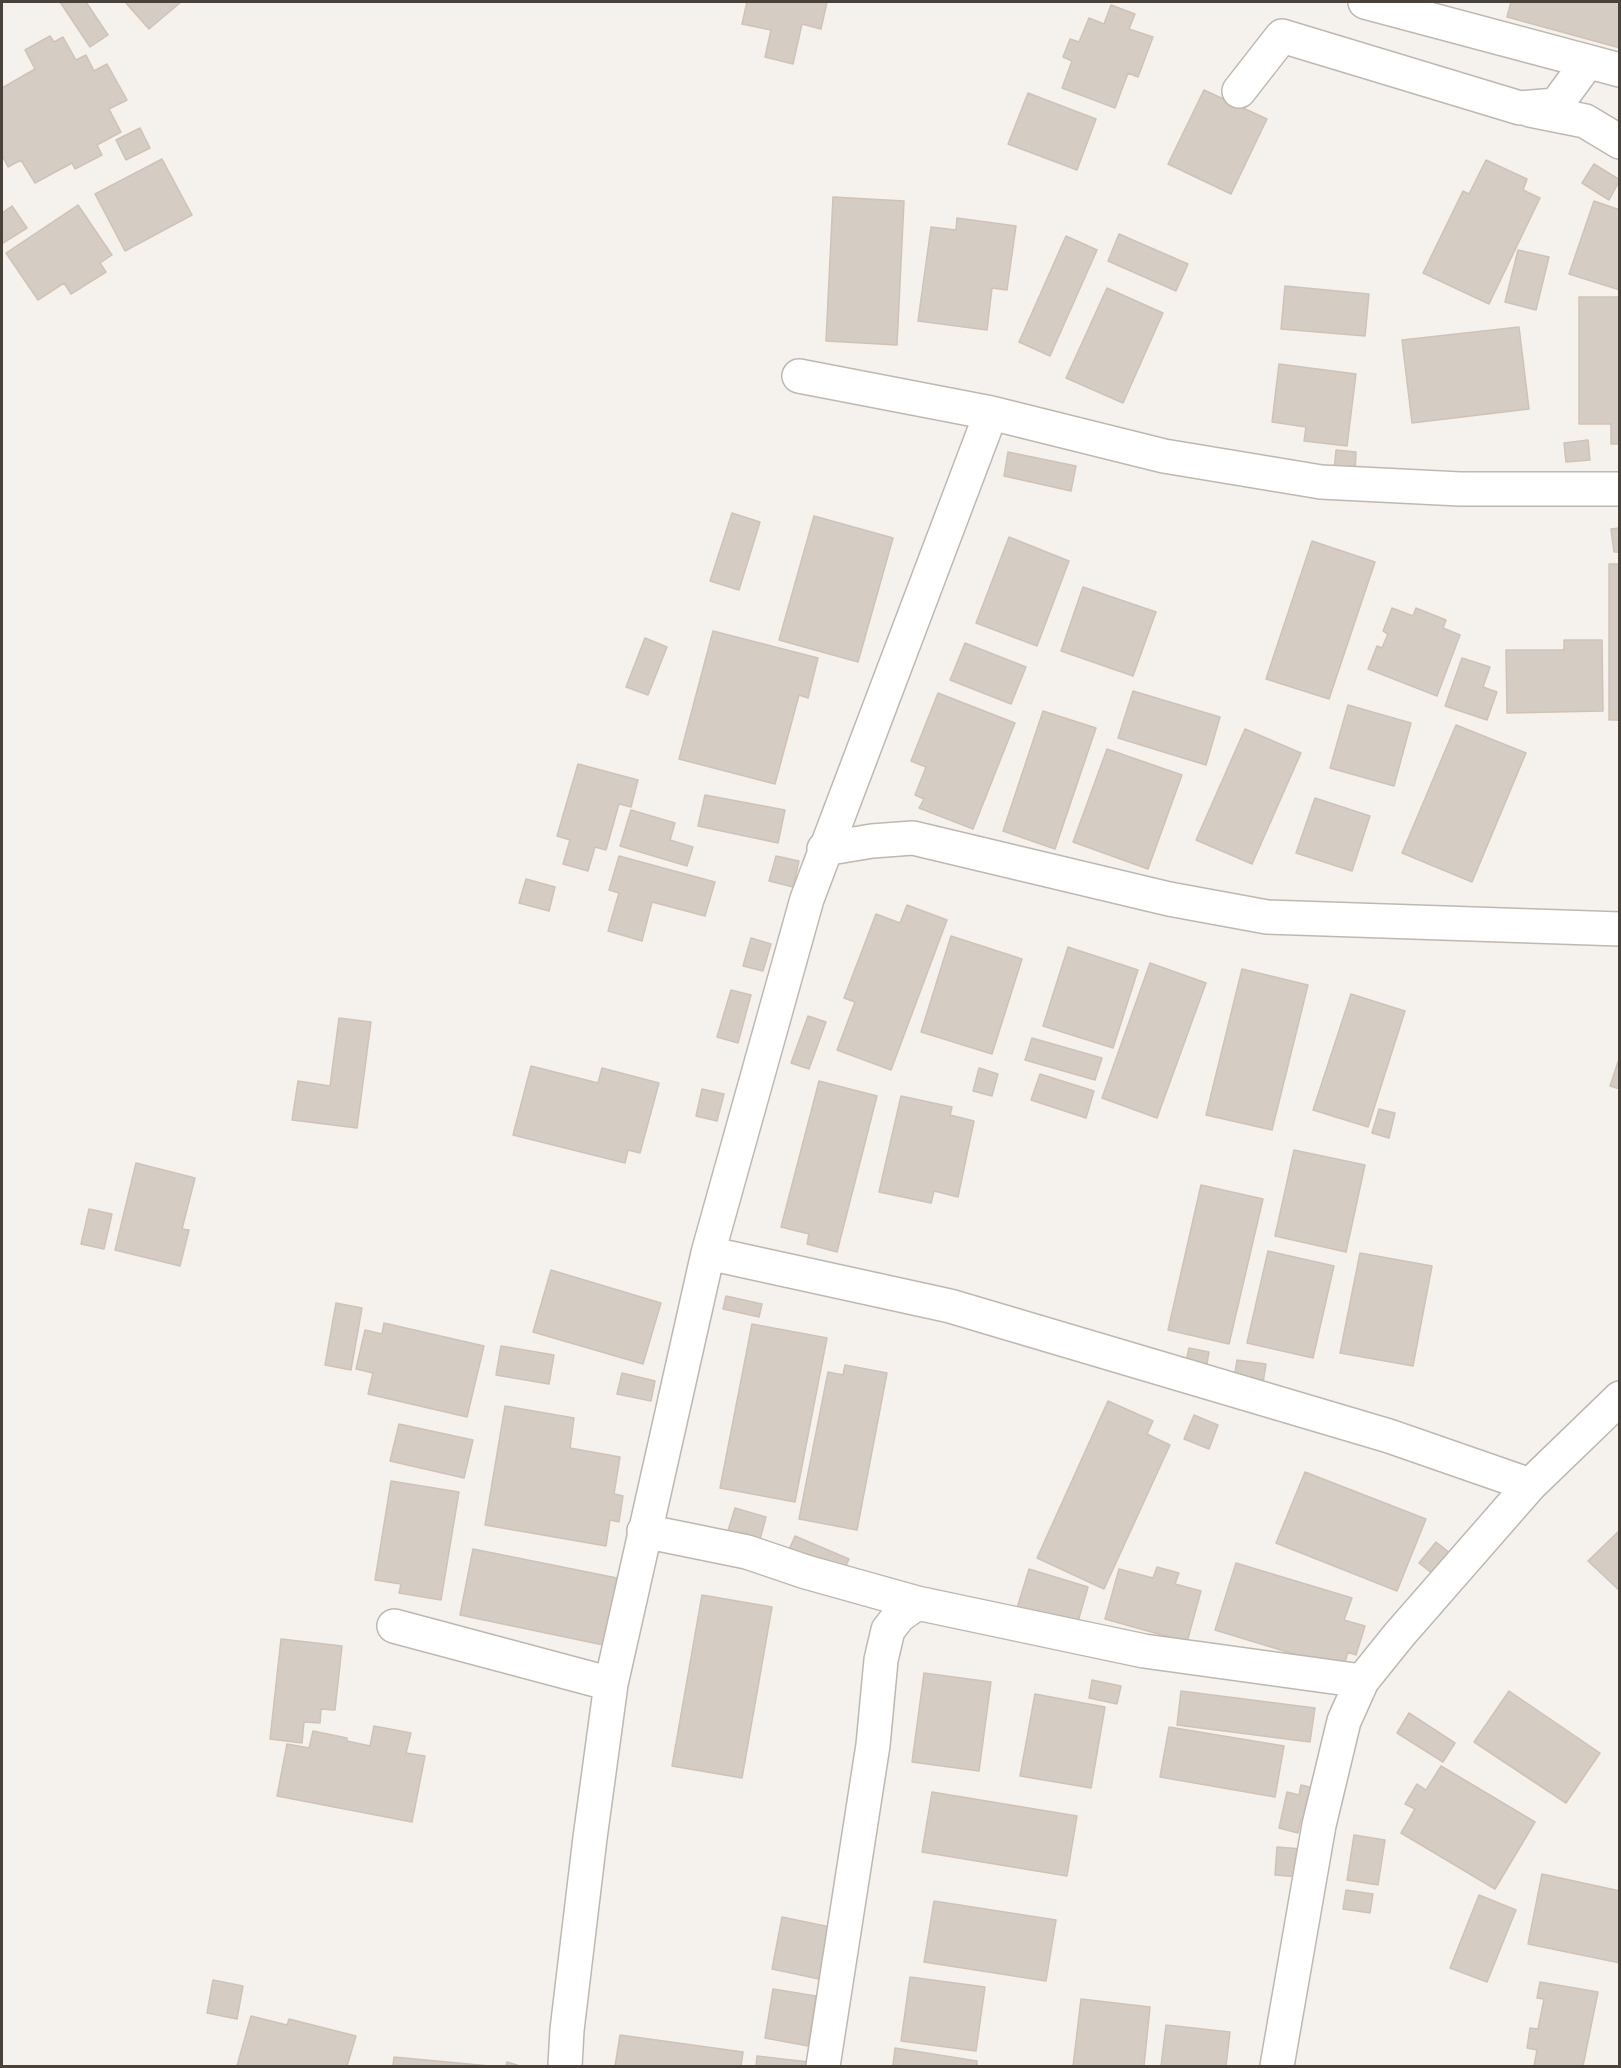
<!DOCTYPE html>
<style>
body{margin:0}
#map{position:relative;width:1621px;height:2068px;overflow:hidden;background:#f5f1ed;font-family:Raleway,sans-serif}
canvas{display:block}
.frame{position:absolute;inset:0;border:3px solid #49423b;pointer-events:none}
</style>
<div id="map">
<canvas width="1621" height="2068"></canvas>
<div class="frame"></div>
</div>
<script>
const ctx = document.querySelector('canvas').getContext('2d');
ctx.lineJoin = 'round';
function fill(path, color) { ctx.fillStyle = color; ctx.fill(path, 'evenodd'); }
const poly = rows => new Path2D(rows.map(r => 'M' + r).join(''));
function stroke(path, color, width, dash) { ctx.strokeStyle = color; ctx.lineWidth = width; ctx.lineCap = dash ? 'butt' : 'round'; ctx.setLineDash(dash || []); ctx.stroke(path); }
const building = poly([
 [60,2,86,2,108,35,90,47,60,2],
 [125,2,181,2,149,29,125,2],
 [747,2,827,2,821,29,802,24,793,64,765,57,771,30,742,24,747,2],
 [1511,2,1620,2,1620,48,1507,17,1511,2],
 [1111,5,1135,14,1129,29,1153,37,1138,77,1128,73,1115,108,1062,88,1072,61,1063,57,1070,39,1079,42,1089,18,1104,24,1111,5],
 [50,36,54,42,63,37,76,60,86,55,94,71,107,64,127,100,109,109,121,132,97,145,102,155,75,169,72,163,35,183,21,160,8,167,2,155,2,88,35,69,25,50,50,36],
 [1204,90,1267,119,1231,194,1168,164,1204,90],
 [1028,93,1096,119,1077,170,1008,144,1028,93],
 [140,128,150,148,126,160,116,140,140,128],
 [162,159,192,215,125,251,95,194,162,159],
 [1486,160,1527,179,1523,190,1540,198,1489,304,1423,273,1463,191,1469,194,1486,160],
 [1594,164,1620,180,1609,200,1582,183,1594,164],
 [833,197,904,201,897,345,826,341,833,197],
 [1594,201,1620,210,1620,290,1569,274,1594,201],
 [78,205,112,255,100,263,106,272,71,294,64,283,38,300,6,253,78,205],
 [12,206,27,228,3,243,2,241,2,213,12,206],
 [957,218,1016,226,1007,290,992,288,987,330,918,321,931,227,956,230,957,218],
 [1119,234,1188,264,1176,291,1108,261,1119,234],
 [1066,236,1097,250,1050,356,1019,342,1066,236],
 [1518,250,1549,257,1536,310,1505,302,1518,250],
 [1285,286,1369,294,1365,336,1281,329,1285,286],
 [1107,288,1163,313,1123,403,1066,378,1107,288],
 [1579,297,1620,297,1620,444,1611,444,1611,424,1579,424,1579,297],
 [1519,327,1529,409,1412,423,1402,340,1519,327],
 [1279,364,1356,374,1347,446,1304,441,1306,427,1272,422,1279,364],
 [1588,440,1590,460,1566,462,1564,443,1588,440],
 [1336,450,1356,452,1355,473,1334,471,1336,450],
 [1008,452,1076,466,1071,491,1004,476,1008,452],
 [732,513,760,522,739,590,710,581,732,513],
 [814,516,893,538,858,662,779,640,814,516],
 [1620,528,1620,552,1614,552,1611,529,1620,528],
 [1009,537,1069,561,1037,646,976,623,1009,537],
 [1312,541,1375,562,1329,699,1266,679,1312,541],
 [1609,564,1620,564,1620,720,1609,720,1609,564],
 [1083,587,1156,612,1133,676,1061,651,1083,587],
 [1392,608,1413,616,1416,608,1446,620,1443,628,1460,635,1437,696,1368,669,1377,646,1382,648,1388,634,1383,631,1392,608],
 [713,631,818,658,808,698,799,695,775,784,679,759,713,631],
 [645,638,667,647,648,695,626,687,645,638],
 [1564,640,1602,640,1603,711,1507,713,1506,650,1564,650,1564,640],
 [965,643,1026,667,1011,704,950,680,965,643],
 [1462,658,1490,667,1483,687,1497,692,1487,720,1445,706,1462,658],
 [1133,691,1220,717,1206,765,1118,738,1133,691],
 [938,693,1015,723,973,829,919,808,924,799,915,795,926,767,911,761,938,693],
 [1348,705,1411,723,1394,786,1330,768,1348,705],
 [1043,711,1096,728,1055,849,1003,831,1043,711],
 [1456,725,1526,753,1472,882,1402,853,1456,725],
 [1245,729,1301,753,1252,864,1196,840,1245,729],
 [1107,749,1182,775,1148,869,1073,842,1107,749],
 [578,764,638,780,631,807,619,804,606,850,595,847,588,871,563,864,570,840,557,836,578,764],
 [705,795,785,810,778,843,698,826,705,795],
 [1315,798,1370,816,1352,871,1296,853,1315,798],
 [631,810,675,823,670,840,693,847,687,866,620,846,631,810],
 [619,856,715,882,705,916,652,902,642,941,608,931,619,893,609,890,619,856],
 [776,856,799,861,793,887,769,881,776,856],
 [526,879,555,887,549,911,519,903,526,879],
 [907,905,947,920,891,1070,837,1050,855,1002,844,998,876,914,900,923,907,905],
 [951,936,1022,959,992,1054,921,1032,951,936],
 [751,938,771,944,763,971,743,966,751,938],
 [1068,947,1138,970,1113,1048,1043,1026,1068,947],
 [1150,963,1206,983,1157,1118,1102,1098,1150,963],
 [1242,969,1308,985,1272,1130,1206,1115,1242,969],
 [731,990,751,995,738,1043,717,1037,731,990],
 [1351,994,1405,1011,1368,1127,1313,1110,1351,994],
 [808,1016,826,1022,809,1069,791,1063,808,1016],
 [339,1018,371,1022,357,1128,292,1120,298,1081,330,1086,339,1018],
 [1032,1038,1102,1058,1095,1080,1025,1060,1032,1038],
 [1620,1056,1620,1089,1610,1086,1620,1056],
 [531,1066,598,1083,602,1068,659,1083,640,1153,628,1150,625,1163,513,1135,531,1066],
 [979,1068,998,1074,992,1096,973,1091,979,1068],
 [1040,1074,1094,1091,1086,1118,1031,1100,1040,1074],
 [819,1081,877,1096,837,1252,807,1244,809,1234,781,1227,819,1081],
 [702,1089,724,1094,717,1121,696,1116,702,1089],
 [901,1096,952,1107,950,1115,974,1121,958,1197,934,1191,931,1203,879,1192,901,1096],
 [1379,1109,1395,1113,1389,1138,1372,1133,1379,1109],
 [1294,1150,1365,1165,1346,1252,1275,1236,1294,1150],
 [136,1163,195,1178,182,1229,189,1230,180,1266,115,1250,136,1163],
 [1201,1185,1263,1199,1229,1344,1168,1330,1201,1185],
 [89,1209,112,1214,104,1249,81,1244,89,1209],
 [1268,1251,1334,1266,1313,1358,1247,1343,1268,1251],
 [1360,1253,1432,1266,1413,1366,1340,1353,1360,1253],
 [551,1270,661,1303,643,1364,533,1332,551,1270],
 [726,1296,762,1304,759,1317,723,1309,726,1296],
 [336,1303,362,1308,351,1370,325,1365,336,1303],
 [384,1323,484,1346,467,1417,368,1394,373,1373,356,1369,365,1330,382,1334,384,1323],
 [752,1324,827,1338,795,1502,720,1488,752,1324],
 [501,1346,554,1355,549,1384,496,1375,501,1346],
 [1189,1348,1209,1352,1206,1370,1185,1366,1189,1348],
 [1237,1360,1266,1364,1263,1383,1234,1379,1237,1360],
 [845,1365,887,1373,857,1530,799,1519,828,1372,843,1375,845,1365],
 [622,1373,655,1381,651,1401,617,1394,622,1373],
 [1108,1401,1153,1421,1147,1434,1170,1445,1104,1589,1037,1558,1108,1401],
 [505,1406,574,1418,570,1448,620,1457,614,1494,623,1496,619,1522,610,1520,606,1546,485,1525,505,1406],
 [1194,1415,1218,1425,1209,1449,1184,1439,1194,1415],
 [399,1424,473,1440,464,1478,390,1461,399,1424],
 [1305,1472,1426,1519,1397,1591,1276,1543,1305,1472],
 [391,1481,459,1492,441,1600,399,1593,401,1584,375,1580,391,1481],
 [735,1508,766,1517,759,1543,727,1534,735,1508],
 [1620,1530,1620,1591,1588,1561,1620,1530],
 [795,1536,849,1559,841,1577,787,1554,795,1536],
 [1436,1542,1459,1560,1443,1582,1419,1563,1436,1542],
 [473,1549,622,1579,608,1646,460,1615,473,1549],
 [1236,1563,1352,1598,1344,1620,1365,1626,1356,1655,1348,1652,1343,1669,1215,1630,1236,1563],
 [1157,1567,1179,1573,1175,1584,1201,1591,1187,1642,1105,1619,1119,1569,1153,1578,1157,1567],
 [1029,1569,1088,1587,1077,1625,1017,1608,1029,1569],
 [702,1595,772,1607,742,1778,672,1766,702,1595],
 [281,1639,342,1646,335,1710,321,1709,320,1723,304,1722,302,1743,270,1739,281,1639],
 [924,1673,991,1682,979,1771,912,1762,924,1673],
 [1092,1680,1121,1686,1117,1704,1089,1698,1092,1680],
 [1181,1691,1315,1708,1310,1742,1177,1725,1181,1691],
 [1509,1691,1600,1753,1566,1803,1474,1742,1509,1691],
 [1035,1694,1105,1707,1091,1788,1020,1776,1035,1694],
 [1409,1713,1455,1743,1443,1762,1397,1733,1409,1713],
 [374,1726,411,1733,406,1753,425,1756,412,1822,277,1796,287,1744,309,1748,313,1731,347,1738,347,1741,370,1746,374,1726],
 [1169,1727,1284,1746,1275,1797,1160,1777,1169,1727],
 [1441,1766,1535,1822,1495,1889,1401,1833,1415,1809,1405,1804,1417,1784,1426,1790,1441,1766],
 [1301,1785,1318,1789,1310,1821,1301,1819,1298,1833,1279,1828,1287,1792,1299,1795,1301,1785],
 [932,1792,1077,1816,1067,1876,922,1852,932,1792],
 [1354,1835,1385,1840,1378,1885,1347,1880,1354,1835],
 [1277,1847,1302,1849,1300,1877,1275,1875,1277,1847],
 [1542,1874,1620,1891,1620,1963,1528,1944,1542,1874],
 [1346,1890,1373,1894,1370,1913,1343,1909,1346,1890],
 [1479,1895,1516,1910,1487,1982,1450,1968,1479,1895],
 [934,1901,1056,1920,1046,1981,924,1962,934,1901],
 [782,1917,830,1927,819,1979,772,1969,782,1917],
 [910,1977,985,1987,976,2051,901,2041,910,1977],
 [213,1980,243,1986,237,2019,207,2013,213,1980],
 [1540,1982,1598,1992,1583,2066,1534,2066,1537,2050,1527,2048,1530,2028,1538,2029,1544,1999,1537,1998,1540,1982],
 [773,1989,816,1996,808,2046,765,2038,773,1989],
 [1081,1999,1150,2007,1144,2066,1073,2066,1081,1999],
 [251,2016,287,2025,289,2019,356,2036,347,2066,237,2066,251,2016],
 [1166,2025,1230,2032,1226,2066,1161,2066,1166,2025],
 [620,2035,743,2052,741,2066,615,2066,620,2035],
 [895,2048,977,2061,977,2066,904,2066,893,2065,895,2048],
 [757,2056,809,2062,809,2066,756,2066,757,2056],
 [394,2057,490,2066,393,2066,394,2057],
 [507,2062,520,2066,506,2066,507,2062]
]);
fill(building, '#d5ccc3');
stroke(building, '#cfc3b7', 1.5);
const minor = poly([
 [1365,2,1620,70],
 [1239,91,1282,36,1520,108,1556,105,1587,63],
 [1530,110,1585,121,1620,142],
 [799,376,991,413,1164,456,1321,482,1460,489,1620,489],
 [824,849,872,841,913,838,1169,899,1267,917,1620,929],
 [708,1253,950,1306,1389,1436,1530,1485],
 [644,1531,747,1552,806,1572,917,1603,1144,1651,1362,1681],
 [394,1626,611,1684],
 [565,2066,567,2030,590,1838,611,1684,708,1253,807,899,991,413],
 [823,2066,873,1745,881,1660,888,1630,899,1616,917,1603],
 [1277,2066,1319,1825,1344,1721,1362,1681,1399,1635,1530,1485,1620,1398]
]);
stroke(minor, '#bfb8b0', 36);
stroke(minor, '#fff', 33);
</script>
